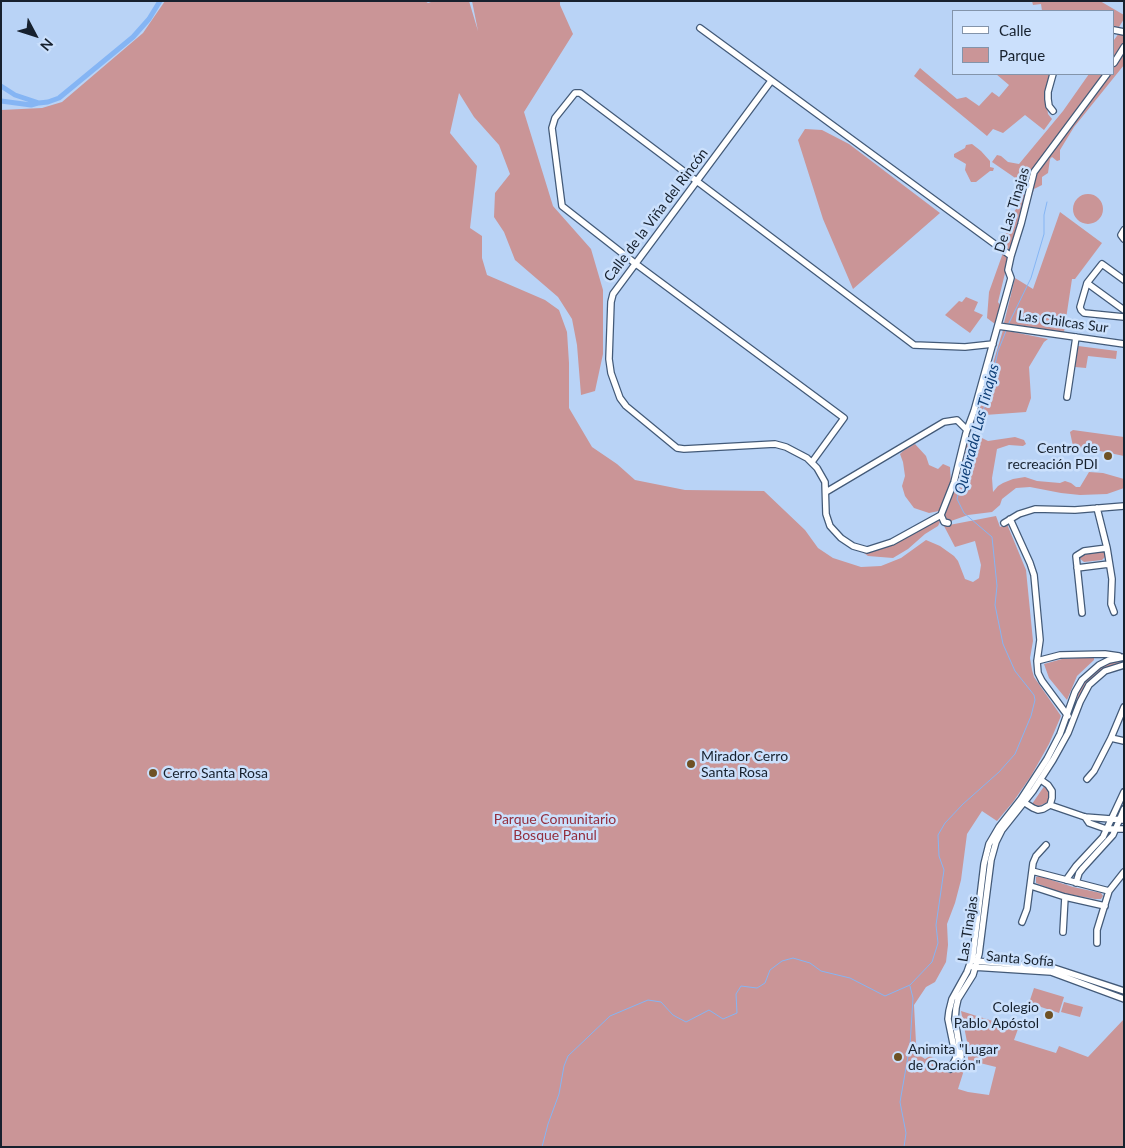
<!DOCTYPE html>
<meta charset="utf-8">
<style>
body{margin:0}
#map{position:relative;width:1125px;height:1148px;overflow:hidden;background:#b9d3f6;font-family:Lato,sans-serif}
canvas{display:block}
.frame{position:absolute;inset:0;border:2px solid #17212e;pointer-events:none}
.legend{position:absolute;left:952px;top:10px;width:162px;height:65px;box-sizing:border-box;background:#cbe0fc;border:1px solid #8394aa;margin:0;padding:6px 9px;list-style:none;font-size:15px;color:#17212e}
.legend li{display:flex;align-items:center;gap:10px;height:25px}
.legend b{width:25px;border:1px solid #8394aa}
.north{position:absolute;left:10px;top:10px;width:50px;height:50px;-webkit-text-stroke:4px #cbe0fc;paint-order:stroke;rotate:130deg;font-size:14px;font-weight:700;line-height:20px;text-align:center;color:#17212e}
.north::after{content:'';display:block;margin:auto;width:18px;height:22px;background:#17212e;clip-path:polygon(50% 0,100% 100%,50% 72%,0 100%)}
</style>
<div id="map">
<canvas width="1125" height="1148"></canvas>
<div class="frame"></div>
<ul class="legend">
<li><b style="height:6px;background:#fff"></b>Calle</li>
<li><b style="height:14px;background:#ca9597"></b>Parque</li>
</ul>
<div class="north">N</div>
</div>
<script>
const ctx = document.querySelector('canvas').getContext('2d');
ctx.lineJoin = 'round';
function fill(path, color) { ctx.fillStyle = color; ctx.fill(path, 'evenodd'); }
const poly = rows => new Path2D(rows.map(r => 'M' + r).join(''));
function stroke(path, color, width, dash) { ctx.strokeStyle = color; ctx.lineWidth = width; ctx.lineCap = dash ? 'butt' : 'round'; ctx.setLineDash(dash || []); ctx.stroke(path); }
function label(font, color, halo, rows, align = 'center') {
  ctx.font = font + ' Lato,sans-serif'; ctx.lineWidth = 5; ctx.setLineDash([]); ctx.textBaseline = 'middle'; ctx.strokeStyle = halo; ctx.fillStyle = color; for (const [text, x, y, turn = 0] of rows) {
    ctx.save(); ctx.translate(x, y); ctx.rotate((+turn || 0) * Math.PI / 180); ctx.textAlign = isNaN(turn) ? turn : align; if (halo) ctx.strokeText(text, 0, 0); ctx.fillText(text, 0, 0); ctx.restore();
  }
}
fill(poly([
 [165,1,425,1,428,3,434,1,469,1,478,31,472,1,560,1,560,5,573,34,524,112,553,206,591,249,603,290,603,354,595,391,581,395,577,345,572,319,558,297,515,260,504,232,494,217,495,193,510,174,499,145,474,117,459,93,450,133,477,166,470,228,482,236,482,258,487,275,545,300,559,310,567,332,569,363,569,408,592,447,617,464,635,480,685,490,764,491,805,530,818,548,833,558,861,567,881,566,901,558,926,540,940,546,954,556,958,561,965,579,973,582,979,578,981,565,975,541,955,547,944,526,996,516,1000,527,1007,524,1026,570,1033,641,1030,658,1032,670,1034,677,1061,716,1049,744,1031,776,1013,802,997,821,982,811,967,834,961,880,955,903,947,924,948,945,946,962,935,982,926,987,914,1005,916,1043,919,1055,925,1059,930,1056,938,1060,954,1072,964,1070,958,1089,968,1092,989,1095,996,1067,968,1060,968,1047,961,1011,1018,1029,1014,1040,1056,1053,1059,1046,1088,1057,1124,1019,1124,1147,1,1147,1,110,42,108,62,102,143,33],
 [1032,1,1100,1,1124,15,1124,19,1119,27,1114,26,1114,11,1042,11,1041,4,1033,5],
 [1124,26,1124,65,1074,127,1060,150,1060,160,1057,161,1052,157,1050,159,1048,173,1042,177,1042,185,1034,189,1012,260,1007,265,998,302,1003,310,1001,320,995,324,987,318,989,292,1004,250,1003,242,1010,218,1018,206,1023,195,1030,192,1032,177,1024,184,992,162,997,155,1001,156,1008,162,1019,164,1063,111,1089,74,1114,74,1114,40],
 [920,68,957,99,966,97,979,106,992,92,999,97,1009,85,996,74,1050,74,1045,93,1048,114,1052,119,1044,130,1025,115,1003,133,993,129,987,136,914,76],
 [805,129,822,130,849,144,940,213,853,289,823,219,798,140],
 [972,144,981,151,990,161,990,167,994,168,993,171,990,171,976,182,971,182,965,170,966,164,954,157,954,154,965,148,966,145],
 '1073 209a15 15 0 1 1 30 0a15 15 0 1 1-30 0Z',
 [1060,212,1102,243,1075,279,1072,279,1064,332,1004,323,1015,278,1033,289],
 [966,297,978,302,974,311,983,315,970,333,945,315,959,301,962,302],
 [1003,330,1048,339,1044,342,1029,367,1031,398,1026,412,985,415,977,417],
 [1078,346,1117,351,1116,359,1088,356,1086,368,1075,367],
 [1073,430,1124,437,1124,456,1100,451,1074,451,1070,432],
 [980,437,988,441,1015,437,1024,440,1026,444,1023,446,1009,445,997,449,992,478,993,492,998,486,1003,483,1013,479,1025,477,1037,481,1060,483,1065,481,1071,483,1076,487,1080,487,1089,472,1103,473,1124,479,1124,488,1107,494,1080,495,1061,493,1030,487,1016,488,1002,499,1000,505,992,512,968,515,951,521,945,520,942,515,967,443,973,438],
 [915,444,926,456,929,465,938,469,943,464,950,467,951,483,946,497,939,511,929,513,914,508,905,496,902,486,905,476,903,462,900,454,903,451],
 [934,516,940,522,938,526,925,534,908,549,893,558,868,556,864,553,863,550,896,541,926,520],
 [1101,551,1103,551,1106,556,1102,560,1084,562,1079,558,1081,555],
 [1094,657,1094,660,1077,676,1067,700,1049,678,1044,664,1062,659],
 [1124,659,1124,663,1106,668,1093,677,1084,688,1074,712,1073,711,1079,691,1090,675,1105,664],
 [1045,785,1051,793,1048,802,1039,806,1032,804],
 [1039,876,1073,887,1101,893,1103,896,1101,899,1095,899,1062,893,1036,883,1036,877],
 [1034,988,1064,997,1059,1013,1029,1003],
 [1064,1002,1083,1007,1080,1017,1061,1012]
]), '#ca9597');
stroke(poly([
 [1008,325,1031,278,1044,234,1044,215,1047,202],
 [542,1147,548,1124,559,1094,564,1066,568,1056,610,1016,648,1000,661,1002,673,1015,686,1022,709,1010,723,1019,737,1013,736,994,741,986,757,988,765,983,770,970,782,961,793,958,810,963,821,971,850,978,885,996,910,985,932,962,938,943,936,925,944,870,939,856,938,835,945,823,963,804,999,772,1015,754,1031,716,1035,700,1034,695,1015,671,1003,644,995,605,997,586,992,537,964,513,957,499,971,443,988,397,998,351,1006,331],
 [904,1147,906,1133,900,1102,910,1045,913,998,910,986]
]), '#85b5f4', 1);
stroke(poly([
 [1,86,15,95,39,103,48,102,59,98,133,37,149,19,160,1],
 [1,101,31,105,38,103]
]), '#85b5f4', 5);
const minor = poly([
 [700,28,1011,256],
 [1114,30,1124,32],
 [1114,63,1124,47],
 [771,81,613,294,611,302,609,359,611,373,620,398,626,406,677,448,684,449,775,444,786,447,807,458,817,468,825,482,826,514,830,526,841,538,853,546,867,550,892,542,941,515],
 [1053,111,1049,106,1048,99,1048,92,1053,74],
 [1124,230,1121,235,1124,239],
 [1124,280,1102,264,1087,283,1080,307,1081,310,1084,313,1124,317],
 [1087,283,1124,310],
 [998,326,1124,344],
 [1067,397,1076,337],
 [967,430,974,411,1011,278,1008,270,1011,256,1021,224,1034,172,1107,74],
 [812,462,844,418,636,264,562,206,552,128,555,118,575,93,580,93,914,345,965,347,993,344],
 [826,492,944,422,957,420,967,430,966,433,954,482,941,515,944,522,948,523],
 [1097,508,1107,548,1112,579,1111,604,1114,612],
 [1010,519,1030,563,1034,575,1040,640,1037,661,1038,673,1042,681,1068,716],
 [1004,523,1019,514,1035,509,1075,510,1124,506],
 [1077,568,1109,564],
 [1082,613,1076,556,1084,551,1107,548],
 [1037,661,1060,655,1105,654,1119,656],
 [1111,738,1124,741],
 [1087,779,1094,771,1111,738,1124,707],
 [1025,803,1033,808,1038,810,1043,809,1050,805,1052,798,1052,791,1048,785,1041,780],
 [1050,805,1085,817,1124,820],
 [1085,817,1089,823,1106,829,1124,829],
 [1032,871,1109,891],
 [1066,880,1076,866,1103,837,1124,792],
 [1076,883,1079,873,1083,868,1113,835,1124,809],
 [1031,886,1065,897,1105,906],
 [1022,922,1027,909,1033,863,1036,856,1046,845],
 [1063,932,1065,897],
 [1097,943,1097,930,1109,891,1124,872],
 [975,961,1051,967,1124,991],
 [973,967,1051,972,1124,999],
 [960,1060,956,1058,948,1019,949,1011,952,999,967,972,973,955,984,864,989,844,999,827,1021,799,1047,759,1060,734,1075,692,1082,680,1099,665,1109,660,1124,657],
 [960,1060,961,1057,955,1020,956,1008,958,999,973,975,979,954,991,860,996,842,1002,830,1033,791,1053,760,1068,733,1080,702,1089,685,1105,671,1124,665],
 [950,1069,956,1058]
]);
stroke(minor, '#435a78', 8);
stroke(minor, '#fff', 5.5);
for (const [x, y, r, color] of [
 [1108,456,5,"#6e5124"],
 [691,764,5,"#6e5124"],
 [153,773,5,"#6e5124"],
 [1049,1015,5,"#6e5124"],
 [898,1057,5,"#6e5124"]
]) { const dot = new Path2D(); dot.arc(x, y, r, 0, 2 * Math.PI); ctx.fillStyle = color; ctx.fill(dot); stroke(dot, '#cbe0fc', 2); }
label('14px', '#17212e', '#cbe0fc', [
 ["De Las Tinajas",1012,210,-73],
 ["Calle de la Viña del Rincón",656,215,-53],
 ["Las Chilcas Sur",1063,322,8],
 ["Las Tinajas",968,929,-81],
 ["Santa Sofía",1020,959,5]
]);
label('14px', '#17212e', '#cbe0fc', [
 ["Centro de",1098,448,"right"],
 ["recreación PDI",1098,464,"right"],
 ["Mirador Cerro",701,756],
 ["Santa Rosa",701,772],
 ["Cerro Santa Rosa",163,773],
 ["Colegio",1039,1007,"right"],
 ["Pablo Apóstol",1039,1023,"right"],
 ["Animita \"Lugar",908,1049],
 ["de Oración\"",908,1065]
], 'left');
label('14px', '#932e3d', '#cbe0fc', [
 ["Parque Comunitario",555,819],
 ["Bosque Panul",555,835]
]);
label('italic 15px', '#114078', '#cbe0fc', [
 ["Quebrada Las Tinajas",977,429,-75]
]);
</script>
